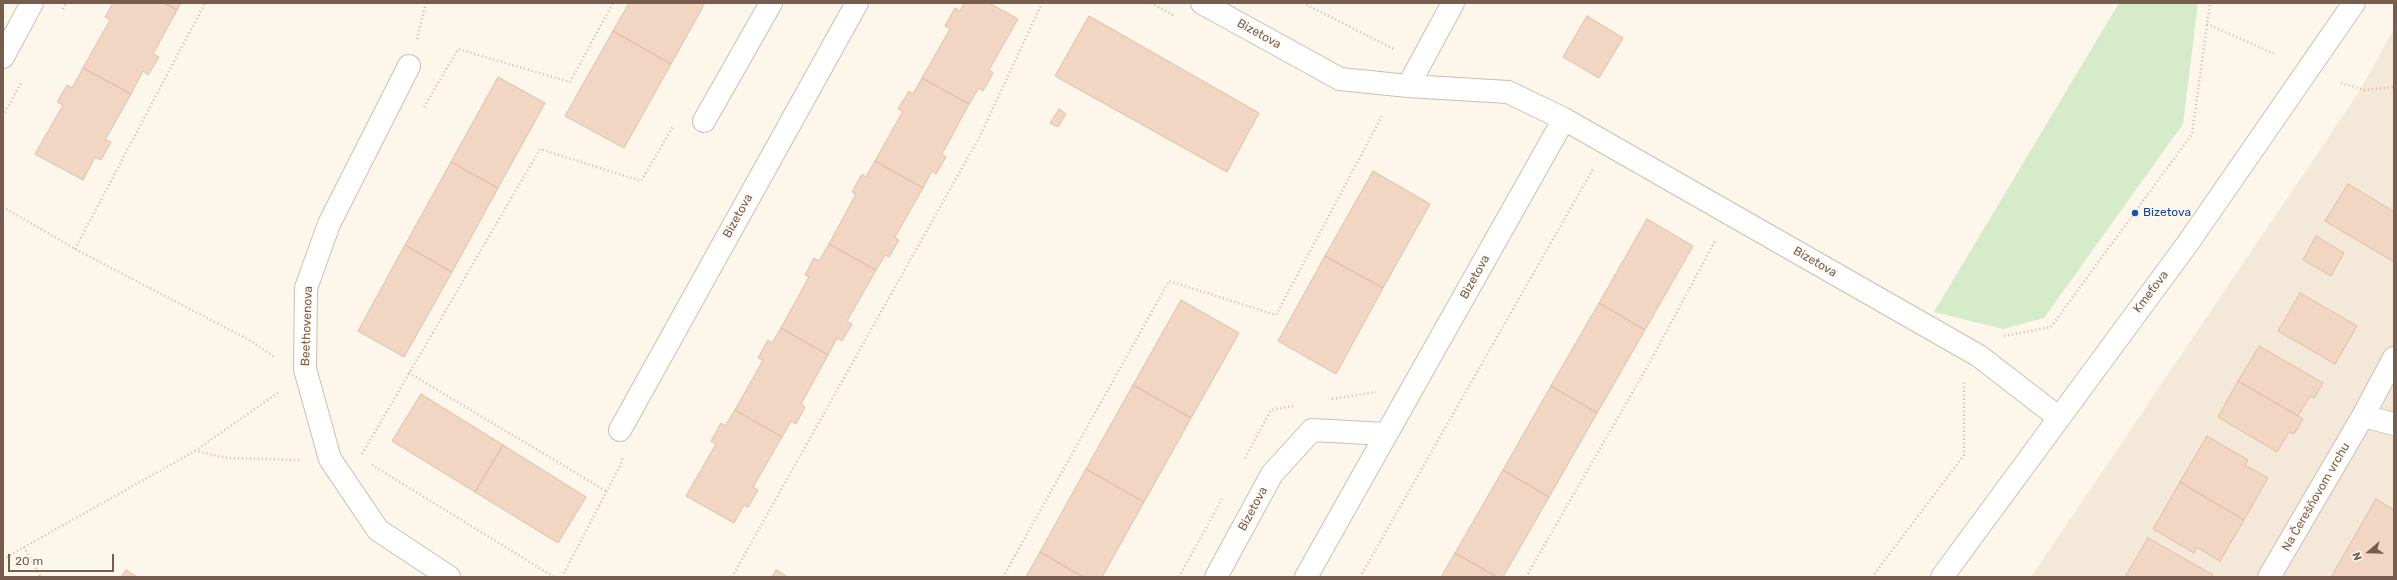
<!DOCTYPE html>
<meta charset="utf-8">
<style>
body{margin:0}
#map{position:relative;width:2397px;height:580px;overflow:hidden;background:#fcf6eb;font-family:Rubik,sans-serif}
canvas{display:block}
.frame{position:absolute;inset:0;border:4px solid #785d4e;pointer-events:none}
.north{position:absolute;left:2349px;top:532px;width:40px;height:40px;-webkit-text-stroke:3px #fffaf2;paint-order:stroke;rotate:250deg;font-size:11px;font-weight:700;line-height:16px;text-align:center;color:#785d4e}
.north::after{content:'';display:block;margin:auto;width:14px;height:18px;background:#785d4e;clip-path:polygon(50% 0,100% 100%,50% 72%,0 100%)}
.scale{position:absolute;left:8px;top:554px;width:106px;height:18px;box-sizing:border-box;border:2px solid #785d4e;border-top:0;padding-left:5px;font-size:12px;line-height:14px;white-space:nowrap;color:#785d4e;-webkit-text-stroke:3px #fffaf2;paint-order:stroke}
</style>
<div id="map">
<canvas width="2397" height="580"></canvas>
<div class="frame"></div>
<div class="north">N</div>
<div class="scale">20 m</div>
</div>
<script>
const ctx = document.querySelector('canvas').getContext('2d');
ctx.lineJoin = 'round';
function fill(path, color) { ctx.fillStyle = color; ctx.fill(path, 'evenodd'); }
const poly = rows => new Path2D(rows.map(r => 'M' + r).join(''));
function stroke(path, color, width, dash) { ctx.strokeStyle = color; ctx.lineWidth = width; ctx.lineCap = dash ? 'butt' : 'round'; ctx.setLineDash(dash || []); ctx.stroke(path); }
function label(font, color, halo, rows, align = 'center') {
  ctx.font = font + ' Rubik,sans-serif'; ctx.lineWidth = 3.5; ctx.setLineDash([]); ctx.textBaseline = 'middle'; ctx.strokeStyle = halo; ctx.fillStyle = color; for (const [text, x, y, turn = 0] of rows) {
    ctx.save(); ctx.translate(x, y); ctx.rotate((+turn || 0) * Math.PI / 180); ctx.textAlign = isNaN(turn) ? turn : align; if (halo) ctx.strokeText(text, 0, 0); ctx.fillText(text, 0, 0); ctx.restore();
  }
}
fill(poly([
 [2394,29,2394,577,2031,577,2359,92]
]), '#f4e8d9');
fill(poly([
 [2119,3,2198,3,2183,124,2044,318,2003,329,1934,312]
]), '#d6ebc9');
const building = poly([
 [113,3,164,3,177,10,153,54,159,57,148,75,143,71,131,94,83,68,110,20,105,17,113,3],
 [164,3,181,3,177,10,164,3],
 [629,3,705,3,671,64,613,31,629,3],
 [964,3,989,3,1018,19,989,70,993,73,983,91,979,88,969,104,922,78,950,29,945,26,955,8,960,11,964,3],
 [1089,16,1259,113,1227,172,1055,76,1089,16],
 [1587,16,1623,38,1599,78,1563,57,1587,16],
 [613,31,671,64,624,148,565,116,613,31],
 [83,68,131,94,105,140,111,142,101,160,95,157,83,180,35,154,63,105,57,102,67,85,72,88,83,68],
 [498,77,545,103,498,188,451,162,498,77],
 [922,78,969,104,942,154,946,157,936,174,932,171,923,188,875,161,903,111,898,109,909,91,913,94,922,78],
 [1059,109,1066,114,1058,127,1050,123,1059,109],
 [875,161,923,188,895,237,899,240,889,257,885,255,876,270,829,244,856,194,852,192,862,174,866,177,875,161],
 [451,162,498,188,452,272,405,245,451,162],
 [1373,171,1430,204,1383,288,1325,256,1373,171],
 [2348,184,2393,211,2394,208,2394,262,2325,221,2348,184],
 [1647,219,1693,246,1645,330,1599,303,1647,219],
 [2316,236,2344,253,2331,276,2303,260,2316,236],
 [829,244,876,270,847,321,852,324,842,341,837,338,828,355,781,328,809,277,805,275,814,258,819,261,829,244],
 [405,245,452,272,404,357,358,331,405,245],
 [1325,256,1383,288,1336,374,1278,341,1325,256],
 [2300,293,2357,326,2335,364,2278,331,2300,293],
 [1181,300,1239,333,1191,418,1133,385,1181,300],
 [1599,303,1645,330,1597,413,1551,386,1599,303],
 [781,328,828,355,801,404,805,407,796,424,791,421,782,437,735,410,763,360,758,358,768,340,772,343,781,328],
 [2259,346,2323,383,2314,398,2310,396,2298,416,2238,381,2259,346],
 [2238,381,2303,419,2294,434,2289,432,2277,452,2218,417,2238,381],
 [1133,385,1191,418,1144,502,1086,469,1133,385],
 [1551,386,1597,413,1549,497,1503,470,1551,386],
 [421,394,503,445,475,492,392,441,421,394],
 [735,410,782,437,753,487,758,490,748,507,744,505,734,523,686,496,716,444,711,441,721,423,725,426,735,410],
 [2207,436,2248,460,2245,465,2268,478,2244,520,2180,482,2207,436],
 [503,445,586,497,558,543,475,492,503,445],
 [1086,469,1144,502,1102,577,1083,577,1040,552,1086,469],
 [1503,470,1549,497,1503,577,1497,577,1455,553,1503,470],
 [2180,482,2244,520,2220,561,2196,547,2194,553,2153,529,2180,482],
 [2376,499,2394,510,2394,577,2331,577,2376,499],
 [2148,538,2213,575,2212,577,2125,577,2148,538],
 [1040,552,1083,577,1026,577,1040,552],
 [1455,553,1497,577,1441,577,1455,553],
 [126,570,137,577,121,577,126,570],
 [776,570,788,577,772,577,776,570]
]);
fill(building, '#f1d6c3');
stroke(building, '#e4bda3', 1);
const street = poly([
 [1202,3,1340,79,1408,86,1508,92,1564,119,1979,356,2058,417],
 [3,57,32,3],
 [409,66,329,224,306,288,305,369,330,459,378,530,449,577],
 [1408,86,1453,3],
 [704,121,771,3],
 [2363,416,2394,424],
 [620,430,857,3],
 [1216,577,1272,474,1312,430,1386,434],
 [1306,577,1564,119],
 [2269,577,2363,416,2394,358]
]);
const secondary = poly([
 [1942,577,2188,243,2354,3]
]);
stroke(street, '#cfbeb0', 24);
stroke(secondary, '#d2bfae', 24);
stroke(poly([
 [1151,3,1175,16],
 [1303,3,1394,49],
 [63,9,66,3],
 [2207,24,2275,54],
 [417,39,426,3],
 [2341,83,2364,90,2394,87],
 [424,107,458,49,570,82,613,3],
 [3,116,22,81],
 [3,207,75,249,251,341,274,357],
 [75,249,205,3],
 [2004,336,2051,327,2192,134,2210,3],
 [409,373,606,491],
 [1332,399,1376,392],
 [195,451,279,392],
 [362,454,540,149,641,181,674,125],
 [1245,458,1271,410,1293,406],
 [372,465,554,577],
 [24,547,41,577],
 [3,559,195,451,228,458,299,460],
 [562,577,622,462,622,458],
 [732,577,980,136,1042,3],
 [1003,577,1169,281,1276,315,1383,114],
 [1179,577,1222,499],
 [1360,577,1593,169],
 [1526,577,1650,362,1716,239],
 [1872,577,1964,455,1964,382]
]), '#d7b9a5', 2.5, [1, 3]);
stroke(street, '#fff', 22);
stroke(secondary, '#fff', 22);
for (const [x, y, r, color] of [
 [2135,213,4,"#1a4fb4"]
]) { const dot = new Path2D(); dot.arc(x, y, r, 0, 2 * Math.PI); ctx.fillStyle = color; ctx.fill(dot); stroke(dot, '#fffaf2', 1.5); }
label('12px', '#785d4e', '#fffaf2', [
 ["Bizetova",1259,34,29],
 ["Bizetova",738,216,-61],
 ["Bizetova",1815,262,30],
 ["Bizetova",1475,277,-61],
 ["Kmeťova",2151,292,-53],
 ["Beethovenova",307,326,-88],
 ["Na Čerešňovom vrchu",2316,497,-60],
 ["Bizetova",1253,509,-62]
]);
label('12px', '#164399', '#fffaf2', [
 ["Bizetova",2143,213]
], 'left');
</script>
